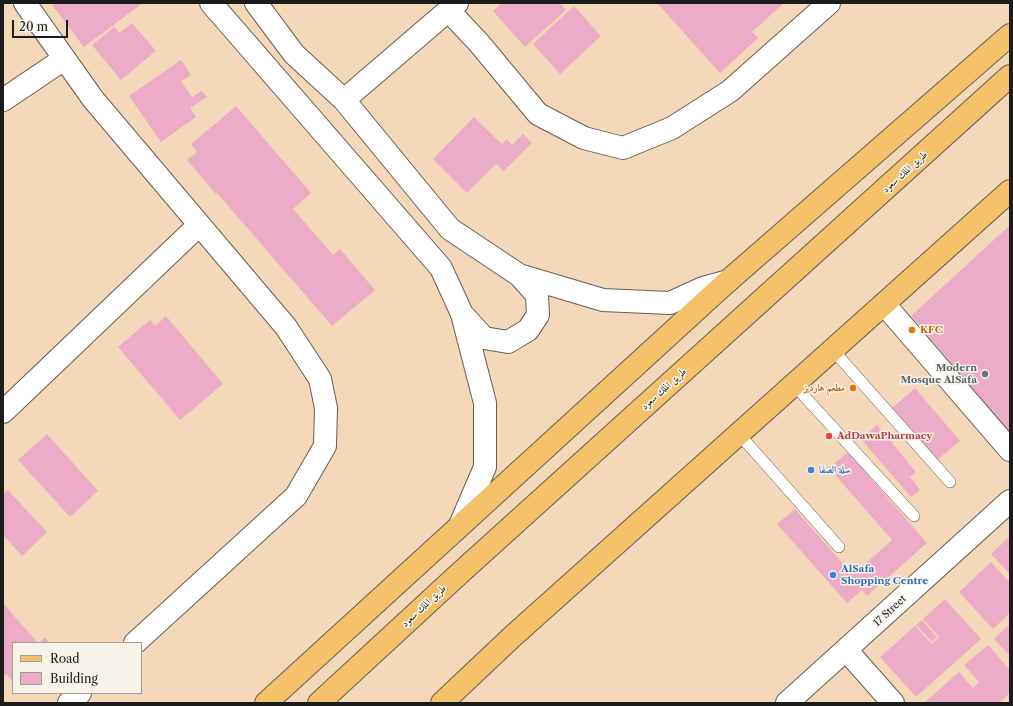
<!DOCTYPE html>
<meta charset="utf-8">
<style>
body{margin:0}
#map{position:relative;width:1013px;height:706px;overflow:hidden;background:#f3d9ba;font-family:"Libre Caslon Text",serif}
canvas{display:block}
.frame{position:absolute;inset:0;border:4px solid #1c1c1c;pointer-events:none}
.legend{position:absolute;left:12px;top:642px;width:130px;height:52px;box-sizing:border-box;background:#f7f3e8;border:1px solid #9f9d96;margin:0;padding:5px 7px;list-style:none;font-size:12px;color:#1c1c1c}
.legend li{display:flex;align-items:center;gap:8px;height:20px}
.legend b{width:20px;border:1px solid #9f9d96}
.scale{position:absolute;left:12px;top:20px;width:56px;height:18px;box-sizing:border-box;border:2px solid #1c1c1c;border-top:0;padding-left:5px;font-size:12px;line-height:14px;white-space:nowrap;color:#1c1c1c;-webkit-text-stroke:3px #f7f3e8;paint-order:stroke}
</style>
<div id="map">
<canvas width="1013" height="706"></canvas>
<div class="frame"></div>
<ul class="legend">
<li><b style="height:5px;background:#f4c16a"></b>Road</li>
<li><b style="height:11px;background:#ecacc7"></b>Building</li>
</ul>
<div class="scale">20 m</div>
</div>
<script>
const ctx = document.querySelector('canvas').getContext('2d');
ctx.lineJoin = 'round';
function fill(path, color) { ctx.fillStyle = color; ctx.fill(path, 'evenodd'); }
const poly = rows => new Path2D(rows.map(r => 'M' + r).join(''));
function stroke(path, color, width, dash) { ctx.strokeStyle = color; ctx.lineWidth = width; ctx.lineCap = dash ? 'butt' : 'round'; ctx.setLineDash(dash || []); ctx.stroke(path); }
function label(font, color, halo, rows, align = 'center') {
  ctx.font = font + ' "Libre Caslon Text",Amiri,serif'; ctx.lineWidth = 3; ctx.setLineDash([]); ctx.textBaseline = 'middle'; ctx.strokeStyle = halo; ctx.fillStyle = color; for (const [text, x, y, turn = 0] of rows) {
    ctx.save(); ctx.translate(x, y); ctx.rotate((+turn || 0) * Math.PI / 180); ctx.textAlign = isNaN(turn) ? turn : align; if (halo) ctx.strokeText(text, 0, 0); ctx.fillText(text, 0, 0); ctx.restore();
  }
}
fill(poly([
 [55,3,143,3,84,47,52,5],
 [502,3,560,3,566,10,525,47,493,11],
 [657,3,784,3,752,32,758,38,720,73],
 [574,6,601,36,560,74,533,44],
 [132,23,156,51,121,80,92,45,114,27,119,33],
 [181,60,191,75,181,81,192,97,202,91,207,97,190,108,196,117,161,142,129,96],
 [236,106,311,193,293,209,333,255,340,249,375,290,332,326,217,193,216,194,187,160,197,152,191,144],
 [474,117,502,144,507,139,512,145,523,134,532,143,504,171,496,164,467,193,433,159],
 [1010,225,1010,432,911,316],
 [166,316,223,384,180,420,118,347,150,320,155,326],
 [915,388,960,441,936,461,892,408],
 [877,425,916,472,910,477,920,490,911,497,861,439],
 [47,434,98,491,70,517,18,460],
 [848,452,927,543,867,596,862,590,847,603,777,524,795,509,853,575,892,540,829,468],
 [8,490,47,532,22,556,3,535,3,494],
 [1010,536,1010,574,991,554],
 [991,562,1010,583,1010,613,993,629,959,592],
 [945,599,981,639,916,697,880,657,915,626,932,644,939,637,923,619],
 [3,603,38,643,13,643,13,682,6,674,3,677],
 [922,620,937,637,932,642,916,625],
 [1010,624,1010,656,994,639],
 [45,637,50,643,39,643],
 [988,645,1010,670,1010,693,999,703,924,703,959,672,973,688,979,682,964,665]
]), '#ecacc7');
const service = poly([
 [833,350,950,482],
 [794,385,914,516],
 [739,434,839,547]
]);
const minor = poly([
 [25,3,93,99,286,327,320,379,326,408,325,446,296,496,135,643],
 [211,3,441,268,462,314,485,403,485,467,460,525],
 [256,3,294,54,344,100,450,229,519,275,603,300,670,303,703,288,728,281],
 [448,10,479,43,538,114,584,138,623,148,672,128,730,91,829,3],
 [3,100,64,59],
 [344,100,457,3],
 [884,304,1010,450],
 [464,316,484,338,508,342,528,330,538,315,537,295,519,275],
 [3,412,199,225],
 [847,651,893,703],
 [69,703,80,693],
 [787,703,1010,501]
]);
const primary = poly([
 [266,703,728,281,1010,35],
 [319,703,460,573,1010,76],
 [442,703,513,636,1010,191]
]);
stroke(service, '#675e53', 12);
stroke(minor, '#675e53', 24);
stroke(primary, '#675e53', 24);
stroke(service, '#fff', 11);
stroke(minor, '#fff', 22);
stroke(primary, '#f4c16a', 22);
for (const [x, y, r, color] of [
 [912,330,4,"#e8710a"],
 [985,374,4,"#6b7280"],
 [853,388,4,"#e8710a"],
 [829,436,4,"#e0444e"],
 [811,470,4,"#3f7fe0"],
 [833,575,4,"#3f7fe0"]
]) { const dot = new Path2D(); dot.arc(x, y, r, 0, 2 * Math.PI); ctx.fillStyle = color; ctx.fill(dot); stroke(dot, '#f7f3e8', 1.5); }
label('10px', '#1c1c1c', '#f7f3e8', [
 ["طريق الملك سعود",905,172,-42],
 ["طريق الملك سعود",664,389,-42],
 ["طريق الملك سعود",424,606,-43],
 ["17 Street",890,611,-43]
]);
label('bold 10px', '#c56008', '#f7f3e8', [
 ["KFC",920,330],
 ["مطعم هارديز",845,388,"right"]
], 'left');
label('bold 10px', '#5b616d', '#f7f3e8', [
 ["Modern",977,368],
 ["Mosque AlSafa",977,380]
], 'right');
label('bold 10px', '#be3a42', '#f7f3e8', [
 ["AdDawaPharmacy",837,436]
], 'left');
label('bold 10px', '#366cbe', '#f7f3e8', [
 ["سلة الصفا",819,470],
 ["AlSafa",841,569],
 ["Shopping Centre",841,581]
], 'left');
</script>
